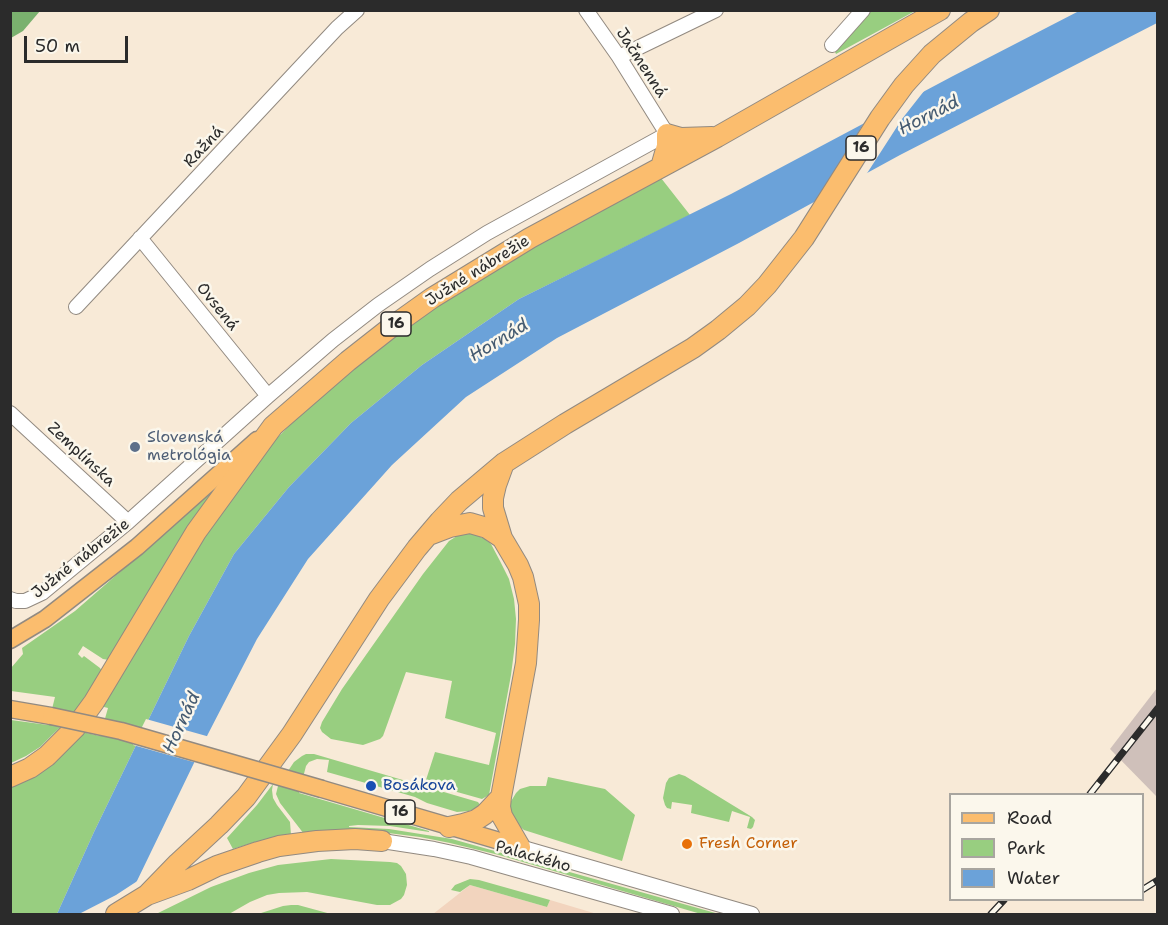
<!DOCTYPE html>
<meta charset="utf-8">
<style>
body{margin:0}
#map{position:relative;width:1168px;height:925px;overflow:hidden;background:#f8ead7;font-family:"Shantell Sans",sans-serif}
canvas{display:block}
.frame{position:absolute;inset:0;border:12px solid #2b2b2b;pointer-events:none}
.legend{position:absolute;left:949px;top:793px;width:195px;height:108px;box-sizing:border-box;background:#fbf7ec;border:2px solid #a8a59f;margin:0;padding:8px 10px;list-style:none;font-size:18px;color:#2b2b2b}
.legend li{display:flex;align-items:center;gap:12px;height:30px}
.legend b{width:30px;border:2px solid #a8a59f}
.scale{position:absolute;left:24px;top:36px;width:104px;height:27px;box-sizing:border-box;border:3px solid #2b2b2b;border-top:0;padding-left:8px;font-size:18px;line-height:21px;white-space:nowrap;color:#2b2b2b;-webkit-text-stroke:4px #fbf7ec;paint-order:stroke}
</style>
<div id="map">
<canvas width="1168" height="925"></canvas>
<div class="frame"></div>
<ul class="legend">
<li><b style="height:8px;background:#fbbd6e"></b>Road</li>
<li><b style="height:16px;background:#98ce80"></b>Park</li>
<li><b style="height:16px;background:#6ba2d9"></b>Water</li>
</ul>
<div class="scale">50 m</div>
</div>
<script>
const ctx = document.querySelector('canvas').getContext('2d');
ctx.lineJoin = 'round';
function fill(path, color) { ctx.fillStyle = color; ctx.fill(path, 'evenodd'); }
const poly = rows => new Path2D(rows.map(r => 'M' + r).join(''));
function stroke(path, color, width, dash) { ctx.strokeStyle = color; ctx.lineWidth = width; ctx.lineCap = dash ? 'butt' : 'round'; ctx.setLineDash(dash || []); ctx.stroke(path); }
function label(font, color, halo, rows, align = 'center') {
  ctx.font = font + ' "Shantell Sans",sans-serif'; ctx.lineWidth = 5; ctx.setLineDash([]); ctx.textBaseline = 'middle'; ctx.strokeStyle = halo; ctx.fillStyle = color; for (const [text, x, y, turn = 0] of rows) {
    ctx.save(); ctx.translate(x, y); ctx.rotate((+turn || 0) * Math.PI / 180); ctx.textAlign = isNaN(turn) ? turn : align; if (halo) ctx.strokeText(text, 0, 0); ctx.fillText(text, 0, 0); ctx.restore();
  }
}
fill(poly([
 [470,885,547,907,550,900,597,914,433,914]
]), '#f2d4be');
fill(poly([
 [1157,688,1157,797,1110,749]
]), '#cfc0ba');
fill(poly([
 [863,11,915,11,836,54,832,45],
 [661,178,690,215,519,299,422,365,351,423,289,487,234,554,189,636,94,832,57,914,11,914,11,787,26,780,82,732,100,736,108,708,100,706,185,559,272,443,307,408,363,360,407,327,448,298,511,259],
 [213,491,214,492,207,500,181,539,109,660,103,659,83,646,78,654,82,658,84,656,100,668,102,671,100,679,68,720,52,735,40,747,26,756,11,763,11,720,48,725,55,697,11,691,11,668,23,654,22,648,75,611],
 [471,533,485,539,491,544,500,561,509,579,514,599,516,619,515,644,511,675,489,795,482,799,425,783,435,752,489,765,496,733,445,718,452,681,406,672,383,736,380,739,363,745,331,739,322,732,320,728,322,722,342,689,423,574,449,541,457,536],
 [306,754,314,754,478,802,480,805,479,807,469,811,457,812,427,803,415,797,327,772,329,760,317,759,309,762,306,766,299,793,429,831,429,832,390,826,358,825,349,826,349,827,389,829,452,839,719,914,701,914,499,855,450,843,420,837,372,831,304,834,280,803,276,794,278,786,294,762,302,756],
 [679,774,685,776,752,817,755,820,753,827,751,829,747,828,750,817,732,811,729,822,691,813,692,805,672,802,671,809,667,808,665,805,663,798,666,783,669,778],
 [548,777,605,789,635,815,622,861,524,830,513,821,510,809,510,803,516,793,520,789,530,786,546,786],
 [273,784,272,790,273,798,277,805,290,822,291,835,255,842,233,849,227,838,257,805],
 [331,859,390,862,397,863,401,866,406,874,407,885,404,895,401,899,390,905,377,905,307,892,279,893,267,895,250,902,229,914,156,914,211,887,249,873,278,865],
 [470,879,479,880,550,900,547,907,470,885,460,892,451,890,455,885],
 [291,905,298,905,331,914,258,914,283,906]
]), '#98ce80');
fill(poly([
 [11,10,40,10,40,11,23,31,11,38]
]), '#7ab16e');
fill(poly([
 [1079,11,1157,11,1157,23,900,155,739,243,557,338,466,397,392,465,308,559,257,639,208,734,121,914,57,914,94,832,189,636,234,554,289,487,351,423,422,365,519,299,731,194,953,76]
]), '#6ba2d9');
fill(poly([
 [928,86,902,119,864,178,813,206,867,118],
 [146,719,210,737,197,763,133,745],
 [142,878,125,914,79,914,116,895]
]), '#f8ead7');
const minor = poly([
 [832,45,863,10],
 [619,57,716,10],
 [140,238,268,396],
 [76,307,337,28,357,10],
 [10,413,128,522],
 [10,599,16,601,25,601,42,593,128,522,268,396,333,340,378,305,430,269,487,233,667,134,619,57,586,10],
 [382,841,434,849,471,857,672,914],
 [520,847,752,914]
]);
const major = poly([
 [10,640,45,619,137,547,257,440],
 [10,709,51,716],
 [322,789,520,847]
]);
const highway = poly([
 [661,167,667,146,667,134,681,138,712,137],
 [504,463,496,485,493,498,493,508,502,538,518,565,523,577,529,604,529,620,526,663,501,797,500,807,502,816,520,847],
 [429,535,450,527,470,523,487,528,502,538],
 [10,777,30,768,47,756,75,728,94,702,196,532,273,426,348,361,390,328,432,298,530,238,717,137,940,10],
 [449,827,463,824,476,820,485,814,501,797],
 [147,895,178,863,219,825,246,797,292,734,379,599,417,548,440,521,459,501,504,463,565,424,693,348,718,330,747,306,767,285,804,238,880,118,904,85,932,54,971,22,989,10],
 [116,914,147,895,188,880,217,866,258,852,279,846,317,841,355,839,382,841]
]);
stroke(minor, '#928a81', 16);
stroke(major, '#928a81', 19);
stroke(highway, '#928a81', 22);
stroke(minor, '#fff', 14);
stroke(major, '#fbbd6e', 16);
stroke(highway, '#fbbd6e', 20);
const rail = poly([
 [1090,794,1158,708],
 [1142,890,1158,880],
 [991,914,1004,900]
]);
stroke(rail, '#2b2b2b', 7);
stroke(rail, '#fbf7ec', 4.5, [14]);
const majorBridge = poly([
 [51,716,121,731,322,789]
]);
stroke(majorBridge, '#928a81', 19, []);
stroke(majorBridge, '#fbbd6e', 16);
for (const [x, y, r, color] of [
 [135,447,6,"#5c6f8a"],
 [371,786,6,"#1a4fb4"],
 [687,844,6,"#e8710a"]
]) { const dot = new Path2D(); dot.arc(x, y, r, 0, 2 * Math.PI); ctx.fillStyle = color; ctx.fill(dot); stroke(dot, '#fbf7ec', 2); }
for (const [x, y, w] of [
 [861,148,30],
 [396,324,30],
 [400,812,30]
]) { const box = new Path2D(); box.roundRect(x - w / 2, y - 12, w, 24, 4.5); ctx.fillStyle = '#fbf7ec'; ctx.fill(box); stroke(box, '#2b2b2b', 1.5); }
label('bold 15px', '#2b2b2b', null, [
 ["16",861,148],
 ["16",396,324],
 ["16",400,812]
]);
label('16px', '#2b2b2b', '#fbf7ec', [
 ["Jačmenná",641,63,57],
 ["Ražná",204,147,-47],
 ["Južné nábrežie",478,271,-32],
 ["Ovsená",217,307,51],
 ["Zemplínska",81,455,43],
 ["Južné nábrežie",81,559,-38],
 ["Palackého",533,857,16]
]);
label('16px', '#4e5e75', '#fbf7ec', [
 ["Slovenská",147,438],
 ["metrológia",147,456]
], 'left');
label('16px', '#164399', '#fbf7ec', [
 ["Bosákova",383,786]
], 'left');
label('16px', '#c56008', '#fbf7ec', [
 ["Fresh Corner",699,844]
], 'left');
label('italic 18px', '#455b71', '#fbf7ec', [
 ["Hornád",929,116,-27],
 ["Hornád",499,341,-31],
 ["Hornád",182,723,-65]
]);
</script>
